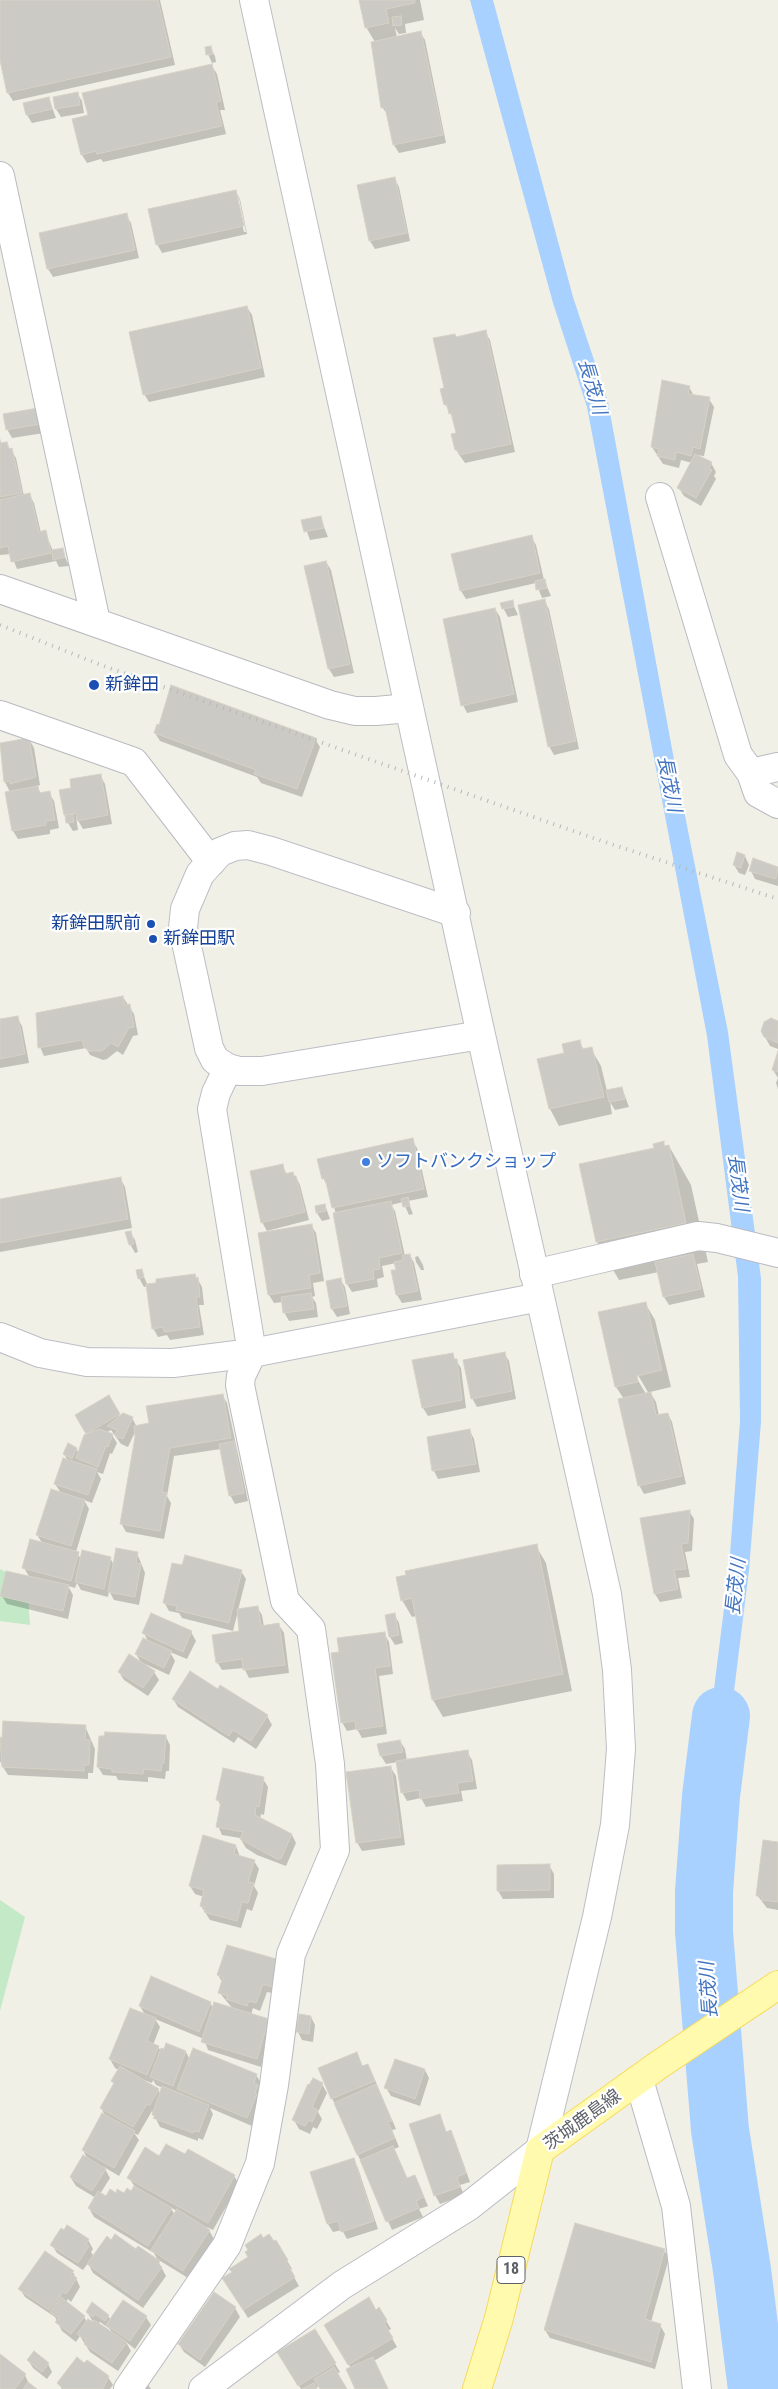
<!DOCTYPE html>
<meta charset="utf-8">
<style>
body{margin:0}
canvas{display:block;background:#f1f0e7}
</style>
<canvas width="778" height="2389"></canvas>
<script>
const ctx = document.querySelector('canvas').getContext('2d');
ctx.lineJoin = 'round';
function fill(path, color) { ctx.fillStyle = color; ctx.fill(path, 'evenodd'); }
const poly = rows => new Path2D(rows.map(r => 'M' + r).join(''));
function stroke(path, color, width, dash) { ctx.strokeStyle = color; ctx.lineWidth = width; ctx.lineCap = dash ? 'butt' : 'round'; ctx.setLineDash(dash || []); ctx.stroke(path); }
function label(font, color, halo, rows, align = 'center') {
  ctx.font = font + ' "Roboto Condensed","Noto Sans JP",sans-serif'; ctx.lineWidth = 4.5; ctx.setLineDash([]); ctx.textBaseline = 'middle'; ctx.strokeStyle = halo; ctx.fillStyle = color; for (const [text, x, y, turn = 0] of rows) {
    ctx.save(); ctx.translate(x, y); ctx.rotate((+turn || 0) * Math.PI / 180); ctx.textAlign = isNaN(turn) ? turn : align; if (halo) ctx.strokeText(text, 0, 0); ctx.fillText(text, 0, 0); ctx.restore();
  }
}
fill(poly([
 [0,1569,27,1583,30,1625,0,1621],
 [0,1900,25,1917,0,2011]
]), '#c3e9c7');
fill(poly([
 [470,0,493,0,573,297,608,402,675,765,728,1032,761,1278,761,1422,749,1570,721,1796,701,1794,729,1568,740,1421,738,1277,707,1036,587,407,553,303]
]), '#a9d1ff');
fill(poly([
 [0,0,160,0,175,65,13,101,8,93,0,55],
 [360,0,420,0,424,20,405,24,406,33,399,34,395,28,397,37,420,32,425,40,446,143,399,153,394,145,388,115,382,107,375,42,366,27],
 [210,48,215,56,216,62,212,63,208,54],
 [212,66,217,74,225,110,220,110,226,134,103,162,101,159,87,163,82,155,89,116],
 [77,93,82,101,84,113,61,117,56,109],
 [49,99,56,118,32,123,27,115],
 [394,178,399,187,410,241,375,249,370,241],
 [235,191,240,199,247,234,162,253,157,244],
 [236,198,239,198,246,232,244,232],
 [126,215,131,223,139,258,53,277,48,269],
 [247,307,252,315,265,377,149,402,144,394],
 [485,332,490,340,515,452,465,463,456,450,453,435,457,434,454,419,445,404,446,389,456,338],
 [689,387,694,396,709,399,714,407,704,456,696,455,711,463,716,472,714,476,716,479,701,506,684,496,679,488,692,463,681,460,679,468,663,464,652,447],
 [42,417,44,433,12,438,7,429],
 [0,438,1,444,6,443,16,458,24,496,29,494,34,503,41,533,45,532,53,551,62,550,69,566,59,567,56,561,17,569,11,554,0,555],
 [320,517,328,537,310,540,303,521],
 [531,536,536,545,544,580,551,596,542,598,536,583,466,599,461,591,453,555],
 [326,562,331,570,354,673,334,677,329,669,306,567],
 [544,601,549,609,579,749,554,755,549,746],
 [512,602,518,615,508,617,501,604],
 [495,609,500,617,518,702,467,713,463,705],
 [160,726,315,739,320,747,302,797,261,783,257,777,160,741,155,733],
 [29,739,34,748,40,785,37,786,41,794,49,793,54,801,59,828,50,830,50,834,18,839,13,831,6,793,10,792,5,782,0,744],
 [100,775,105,784,112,824,83,829,76,817,78,830,73,831,68,823,61,791,73,789],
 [745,856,749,865,745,875,739,873,734,865],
 [754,860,778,868,778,886,755,879,751,871],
 [123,997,134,1014,138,1035,133,1036,123,1055,117,1051,107,1059,103,1060,90,1055,86,1048,44,1056,40,1047],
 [17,1017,22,1026,29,1063,0,1068,0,1020],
 [778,1023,778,1049,770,1046,765,1037],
 [579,1041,584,1050,591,1049,601,1066,607,1091,622,1088,629,1107,615,1110,610,1102,612,1114,559,1126,550,1109],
 [778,1055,778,1089,776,1083,778,1078,773,1070],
 [412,1140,417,1148,428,1197,408,1201,413,1214,409,1215,403,1202,391,1205,395,1211,405,1256,410,1255,414,1263,422,1300,402,1303,397,1295,393,1271,397,1271,396,1263,382,1266,384,1277,377,1279,378,1287,352,1292,347,1284,336,1214,328,1187,323,1178],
 [663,1143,665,1147,669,1146,691,1185,708,1262,697,1264,705,1297,669,1305,664,1297,659,1272,619,1280,597,1242,581,1165,655,1149],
 [282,1166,287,1174,296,1177,300,1185,309,1220,267,1231,262,1222],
 [120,1178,125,1187,132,1228,0,1252,0,1200],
 [325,1205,330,1219,322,1221,317,1213],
 [311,1225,316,1233,324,1281,313,1283,315,1296,312,1297,316,1303,318,1317,289,1321,284,1312,283,1302,274,1303,269,1295],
 [130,1232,135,1240,138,1252,135,1253,130,1244],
 [418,1256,423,1265,424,1270,421,1270,416,1262,415,1257],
 [141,1270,148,1286,197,1278,202,1287,204,1305,199,1305,204,1335,170,1340,167,1335,158,1337,153,1328,148,1286,144,1287,139,1278],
 [340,1279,345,1287,350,1314,337,1317,332,1309],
 [645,1303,655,1320,671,1387,650,1392,656,1402,659,1416,668,1414,672,1422,686,1484,644,1494,639,1485,624,1399,616,1387],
 [635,1370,649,1394,646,1394,633,1372],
 [504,1353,509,1361,516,1399,477,1407,472,1398],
 [452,1354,461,1368,466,1408,428,1416,423,1408],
 [222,1395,227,1403,248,1501,235,1504,230,1495,221,1449,174,1456,167,1496,171,1503,164,1539,126,1532,121,1523,137,1437,136,1430,128,1447,121,1444,111,1430,106,1433,112,1435,117,1443,112,1454,110,1453,103,1474,97,1472,101,1479,92,1503,84,1500,89,1509,76,1552,81,1559,110,1558,114,1565,137,1553,145,1573,139,1605,114,1600,109,1591,108,1597,81,1590,77,1583,75,1588,68,1586,73,1595,68,1619,7,1604,2,1596,30,1578,24,1568,43,1544,37,1535,61,1493,55,1484,68,1461,64,1454,76,1449,79,1453,88,1435,77,1416,108,1397,120,1417,132,1418,137,1427,150,1424],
 [470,1431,474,1439,480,1472,438,1479,434,1471],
 [689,1511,694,1519,692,1551,685,1552,690,1577,678,1578,682,1598,660,1602,655,1594],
 [536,1546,546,1563,572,1691,443,1717,433,1700,416,1616,412,1617,402,1600],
 [183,1567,241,1571,246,1579,238,1610,257,1607,262,1615,264,1627,279,1625,284,1633,289,1673,249,1678,244,1668,222,1670,217,1662,241,1632,238,1611,233,1631,182,1618,179,1613,169,1611,164,1602],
 [394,1614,399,1623,403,1643,395,1645,390,1637,386,1616],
 [191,1632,196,1641,187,1659,170,1652,175,1661,169,1675,145,1664,154,1672,159,1680,148,1696,124,1680,119,1672,142,1664,136,1654,149,1643,144,1633],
 [384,1633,389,1642,393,1674,379,1676,387,1734,362,1738,357,1729,347,1731,342,1722,340,1653],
 [221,1686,267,1716,272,1725,256,1749,238,1737,234,1743,178,1707,173,1699,218,1691],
 [85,1726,95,1749,93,1773,88,1773,88,1779,8,1775,3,1767,0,1761,0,1739],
 [166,1737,170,1745,169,1771,166,1771,165,1779,148,1777,148,1782,118,1780,116,1776,103,1775,98,1767],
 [400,1741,405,1749,407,1761,467,1752,472,1760,477,1789,461,1791,463,1801,426,1807,421,1798,407,1801,402,1792,398,1762,386,1764,381,1756],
 [391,1768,396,1776,405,1845,362,1851,357,1842],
 [263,1779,268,1787,264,1815,261,1814,260,1819,292,1835,296,1843,286,1866,257,1855,246,1848,240,1838,222,1835,218,1826,221,1807,218,1800],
 [778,1843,778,1910,767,1908,757,1895],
 [236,1846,240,1857,254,1861,259,1869,254,1886,258,1893,252,1911,247,1909,241,1928,210,1920,201,1906,204,1897,195,1894,190,1886],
 [549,1865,554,1874,554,1898,503,1899,498,1891],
 [279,1961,277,1994,267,1992,260,2011,253,2008,251,2015,268,2020,273,2029,261,2067,208,2050,204,2039,155,2019,160,2027,153,2045,158,2047,161,2051,165,2051,167,2045,186,2052,190,2060,256,2075,261,2083,259,2089,262,2094,261,2103,252,2126,210,2108,213,2114,203,2140,198,2138,198,2141,160,2127,152,2111,138,2135,134,2133,139,2140,119,2176,104,2167,110,2178,100,2194,106,2198,131,2193,135,2187,129,2178,160,2157,186,2156,234,2176,239,2184,213,2230,207,2227,214,2239,188,2278,157,2259,166,2276,143,2308,93,2273,88,2263,83,2270,57,2253,52,2245,67,2226,88,2240,93,2249,91,2252,94,2257,111,2241,159,2262,154,2253,94,2217,89,2208,96,2198,76,2186,71,2178,88,2160,83,2150,106,2117,101,2108,115,2085,113,2081,119,2070,115,2068,110,2059,145,2015,140,2006,210,2003,213,2008,233,2009,219,1992,223,1983,218,1975],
 [144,2080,152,2083,153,2080,156,2085,163,2088,161,2095,158,2090,143,2081],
 [170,2207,177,2211,175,2215],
 [311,2017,315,2025,313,2042,302,2040,298,2032],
 [357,2053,363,2067,368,2065,372,2073,396,2129,392,2130,399,2147,394,2149,407,2179,415,2176,428,2206,419,2209,423,2217,392,2230,332,2098],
 [425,2070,429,2078,420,2106,391,2096,386,2088],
 [322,2084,327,2093,318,2112,322,2119,317,2129,313,2127,310,2134,299,2129,294,2120],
 [439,2115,447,2133,450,2132,455,2140,470,2182,460,2185,464,2195,440,2204,435,2195],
 [353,2160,358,2168,378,2229,347,2239,342,2230,333,2232,328,2224,311,2173],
 [263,2240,276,2242,292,2269,290,2270,299,2286,248,2318,229,2286,233,2273,250,2257],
 [664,2250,669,2258,651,2322,660,2325,665,2334,655,2369,550,2338,545,2330],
 [73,2272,80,2287,71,2302,68,2299,66,2302,84,2317,87,2322,95,2325,87,2312,108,2316,111,2320,146,2317,151,2325,135,2349,126,2342,131,2351,118,2371,90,2352,80,2336,76,2342,62,2331,55,2317,25,2297,20,2289],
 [100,2322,110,2329,113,2334,98,2324],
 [214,2293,235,2308,240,2317,205,2367,184,2352,179,2344],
 [379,2309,391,2329,388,2331,397,2347,374,2361,388,2389,356,2389,351,2368,325,2325],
 [315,2331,340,2372,337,2374,345,2389,321,2389,319,2385,316,2389,301,2389,279,2353],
 [0,2355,25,2375,29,2384,35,2389,0,2389],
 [28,2360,48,2364,52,2372,47,2379,33,2368],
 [85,2365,108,2377,113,2385,110,2389,62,2389,58,2383],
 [148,2385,151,2389,142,2389]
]), '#0003');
stroke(poly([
 [721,1716,711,1796,704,1892,704,1932,720,2130,742,2270,757,2389]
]), '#a9d1ff', 58);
const building = poly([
 [0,0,158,0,171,57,7,93,0,60,0,0],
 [359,0,415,0,415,3,386,9,389,23,365,28,359,0],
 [401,16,402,25,393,26,392,17,401,16],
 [421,31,443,135,393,145,385,107,381,108,371,42,421,31],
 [211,46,213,54,206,55,205,47,211,46],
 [212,64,221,101,216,102,222,126,97,154,96,151,81,155,72,119,88,115,82,93,212,64],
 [78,92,80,105,55,109,53,97,78,92],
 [49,97,52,109,26,115,23,103,49,97],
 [395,177,407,233,369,241,357,185,395,177],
 [236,190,244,226,156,245,148,209,236,190],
 [127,213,135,250,47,269,39,233,127,213],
 [247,306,261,368,143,395,129,332,247,306],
 [486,330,511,444,459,455,458,450,455,450,451,434,456,433,451,413,449,414,447,404,444,405,440,389,444,388,433,338,455,334,456,337,486,330],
 [662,380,690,386,688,394,710,397,700,449,693,447,691,456,676,452,675,460,657,456,659,449,651,447,662,380],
 [38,408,40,424,6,430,3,414,38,408],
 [7,442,9,449,12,448,22,493,0,497,0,443,7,442],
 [695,454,712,462,709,469,712,470,696,498,677,488,695,454],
 [30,493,39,532,46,530,51,553,11,562,8,546,0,548,0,500,30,493],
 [321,516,324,528,304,532,301,520,321,516],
 [532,535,540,573,460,591,451,554,532,535],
 [63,548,65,557,53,560,52,550,63,548],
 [326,561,350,664,328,669,304,566,326,561],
 [545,579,547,588,536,590,535,581,545,579],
 [545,599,576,741,548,747,518,605,545,599],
 [513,600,514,607,502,609,500,603,513,600],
 [495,608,514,694,461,706,443,619,495,608],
 [171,685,316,738,297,789,254,774,256,770,154,733,157,724,159,725,171,685],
 [29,738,36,777,10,784,10,781,4,782,0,743,29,738],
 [101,774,108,815,77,821,76,813,64,815,59,790,71,788,70,779,101,774],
 [38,786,39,793,50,791,55,820,46,821,46,825,12,831,5,792,38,786],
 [73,814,74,822,66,823,65,815,73,814],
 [737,852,745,855,741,868,733,865,737,852],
 [753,858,778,867,776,879,749,871,753,858],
 [123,996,125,1005,130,1004,134,1027,129,1028,118,1047,111,1043,102,1051,89,1051,84,1047,82,1040,38,1048,36,1013,123,996],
 [18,1016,25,1054,0,1059,0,1019,18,1016],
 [771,1018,778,1021,778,1043,764,1037,761,1031,764,1022,771,1018],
 [580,1040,582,1049,592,1047,604,1097,549,1109,537,1059,564,1053,562,1044,580,1040],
 [778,1051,778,1072,772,1070,778,1051],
 [622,1087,625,1099,609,1102,606,1090,622,1087],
 [413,1138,424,1189,332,1208,325,1178,322,1179,317,1159,413,1138],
 [664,1141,664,1146,669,1145,686,1223,596,1242,579,1164,654,1148,653,1144,664,1141],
 [283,1164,285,1174,293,1172,294,1176,296,1176,305,1212,261,1223,250,1171,283,1164],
 [121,1177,128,1219,0,1243,0,1199,121,1177],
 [408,1197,410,1206,403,1207,401,1199,408,1197],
 [391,1201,402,1253,379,1258,380,1269,373,1270,374,1279,346,1284,333,1213,391,1201],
 [325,1204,326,1211,316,1213,315,1206,325,1204],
 [312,1224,320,1273,309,1275,311,1288,268,1295,258,1233,312,1224],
 [131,1231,134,1244,129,1245,125,1232,131,1231],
 [410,1254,418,1291,396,1295,391,1270,396,1270,394,1262,403,1260,402,1255,410,1254],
 [693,1254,701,1289,663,1297,655,1262,693,1254],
 [142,1269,144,1277,138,1279,136,1270,142,1269],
 [195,1274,196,1278,198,1277,200,1297,196,1297,200,1327,164,1332,163,1327,152,1329,146,1284,156,1283,156,1279,195,1274],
 [341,1278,347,1306,331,1309,326,1281,341,1278],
 [311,1293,314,1309,283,1313,281,1297,311,1293],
 [646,1302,662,1370,637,1376,638,1382,615,1387,598,1312,646,1302],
 [505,1352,512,1391,471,1399,463,1360,505,1352],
 [453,1353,454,1359,457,1359,462,1400,422,1408,412,1360,453,1353],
 [651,1392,656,1415,668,1413,682,1476,638,1486,618,1399,651,1392],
 [223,1394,231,1438,170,1448,162,1492,167,1493,160,1531,120,1524,135,1437,134,1426,149,1423,146,1406,223,1394],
 [109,1395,120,1414,86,1434,75,1415,109,1395],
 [123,1413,133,1417,123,1439,115,1436,117,1430,107,1426,123,1413],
 [99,1429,113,1434,108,1447,106,1446,98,1467,76,1458,84,1435,99,1429],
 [470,1429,476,1464,432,1471,427,1437,470,1429],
 [234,1441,244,1493,229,1496,219,1444,234,1441],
 [68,1443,77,1448,72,1459,63,1454,68,1443],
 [63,1458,97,1469,88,1495,54,1484,63,1458],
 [51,1489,85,1500,71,1546,36,1535,51,1489],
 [690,1510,688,1543,681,1544,686,1569,674,1570,678,1589,654,1594,640,1518,690,1510],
 [30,1539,79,1552,71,1581,22,1568,30,1539],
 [537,1544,563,1674,432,1700,412,1598,401,1601,396,1577,406,1575,405,1571,537,1544],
 [116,1548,138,1552,136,1563,141,1564,135,1597,108,1592,116,1548],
 [82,1550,111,1557,104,1589,75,1582,82,1550],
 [185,1555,242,1570,229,1623,176,1610,177,1606,163,1603,172,1563,182,1565,185,1555],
 [6,1571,69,1585,63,1611,0,1596,6,1571],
 [258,1606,261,1626,279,1623,285,1665,243,1670,242,1659,216,1663,212,1635,239,1631,237,1609,258,1606],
 [151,1613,192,1631,183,1652,142,1633,151,1613],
 [395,1613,399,1635,389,1637,385,1615,395,1613],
 [385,1632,390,1666,375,1668,383,1726,356,1730,355,1721,341,1723,331,1653,339,1652,337,1638,385,1632],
 [143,1638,172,1651,164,1668,135,1654,143,1638],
 [129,1654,155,1671,143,1688,118,1672,129,1654],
 [190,1671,218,1689,220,1685,268,1715,251,1741,233,1730,229,1736,172,1699,190,1671],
 [3,1721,86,1725,85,1740,90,1740,89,1765,84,1765,84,1771,2,1767,0,1737,2,1738,3,1721],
 [105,1732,166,1735,164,1763,162,1763,161,1771,144,1769,143,1774,112,1772,112,1769,97,1767,99,1736,104,1736,105,1732],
 [400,1740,403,1752,380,1756,377,1744,400,1740],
 [468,1750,473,1781,457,1783,459,1793,420,1799,419,1790,401,1793,396,1761,468,1750],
 [391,1766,401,1837,356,1843,346,1772,391,1766],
 [223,1768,264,1777,259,1807,256,1806,255,1815,292,1834,281,1859,277,1859,240,1839,243,1832,216,1827,221,1801,216,1800,223,1768],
 [203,1835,236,1845,234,1854,255,1860,248,1882,254,1883,248,1903,242,1902,237,1921,204,1912,205,1908,200,1906,204,1890,189,1886,203,1835],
 [763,1840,778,1842,778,1902,761,1900,762,1896,756,1896,763,1840],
 [550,1864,550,1890,497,1891,497,1865,550,1864],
 [227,1945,280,1960,272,1987,263,1984,256,2003,249,2001,247,2006,226,1999,228,1996,218,1993,223,1977,217,1975,227,1945],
 [151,1976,211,2002,199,2032,139,2006,151,1976],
 [214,2002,269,2019,257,2059,201,2042,214,2002],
 [130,2008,156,2018,147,2041,159,2046,147,2075,109,2059,130,2008],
 [299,2014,311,2016,309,2034,296,2032,299,2014],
 [166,2043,186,2051,173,2086,150,2077,161,2048,164,2049,166,2043],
 [193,2048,257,2074,254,2083,258,2085,255,2093,257,2094,247,2118,177,2089,193,2048],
 [357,2052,362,2066,368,2064,375,2081,331,2099,318,2068,357,2052],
 [395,2059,425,2069,415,2099,384,2088,395,2059],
 [120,2066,159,2089,150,2105,147,2104,133,2127,100,2108,114,2083,111,2081,120,2066],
 [313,2078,323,2083,312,2107,318,2110,312,2122,309,2120,305,2126,292,2120,308,2084,309,2085,313,2078],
 [376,2084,392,2121,388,2122,395,2138,357,2155,334,2103,376,2084],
 [162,2086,209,2105,199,2132,194,2131,193,2133,153,2118,155,2116,152,2115,162,2086],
 [102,2113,135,2131,114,2168,82,2150,102,2113],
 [440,2114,446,2132,451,2130,466,2173,457,2177,460,2187,434,2196,409,2124,440,2114],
 [166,2144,185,2154,188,2149,235,2175,208,2223,127,2178,145,2147,159,2156,166,2144],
 [393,2146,407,2178,415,2175,424,2197,416,2201,419,2208,386,2222,360,2160,393,2146],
 [83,2155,106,2169,92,2191,70,2177,83,2155],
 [354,2158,374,2221,341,2232,338,2221,327,2224,310,2172,354,2158],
 [134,2186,172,2208,148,2246,88,2208,98,2191,106,2196,110,2189,116,2193,117,2189,124,2193,127,2188,131,2191,134,2186],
 [177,2209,210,2230,183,2271,151,2250,177,2209],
 [575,2223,665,2249,645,2319,661,2324,651,2362,544,2330,575,2223],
 [67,2225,89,2239,86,2244,89,2246,78,2263,50,2245,61,2228,64,2230,67,2225],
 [115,2234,136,2249,138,2246,160,2261,158,2264,162,2267,138,2300,87,2264,107,2236,111,2240,115,2234],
 [261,2234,263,2238,269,2234,274,2241,276,2240,288,2260,286,2262,295,2277,243,2310,222,2278,232,2272,229,2269,248,2257,245,2252,248,2250,245,2245,261,2234],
 [45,2251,74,2271,71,2274,77,2278,66,2294,63,2292,49,2310,18,2289,45,2251],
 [214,2292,236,2307,200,2360,178,2344,214,2292],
 [61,2297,85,2316,71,2334,55,2322,59,2318,50,2312,61,2297],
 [369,2297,376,2310,379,2307,387,2320,384,2323,393,2338,348,2365,324,2325,369,2297],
 [123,2300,147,2316,130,2341,106,2325,123,2300],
 [92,2302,109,2315,105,2321,95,2314,93,2317,86,2312,92,2302],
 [88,2319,93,2322,94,2320,127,2342,112,2363,84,2344,86,2340,77,2334,88,2319],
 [315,2329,336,2363,298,2386,277,2352,315,2329],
 [34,2351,49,2363,42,2372,27,2360,34,2351],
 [0,2354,26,2374,15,2389,0,2389,0,2354],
 [77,2357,84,2363,87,2360,109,2376,103,2389,64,2389,57,2383,77,2357],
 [373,2357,388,2389,355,2389,346,2369,373,2357],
 [334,2367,347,2389,320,2389,314,2379,334,2367],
 [28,2382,37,2389,23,2389,28,2382],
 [314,2383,317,2389,302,2389,314,2383]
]);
fill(building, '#cccac4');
stroke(building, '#d6d2c5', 1);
const street = poly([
 [0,176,96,622],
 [660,497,738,755,751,773,778,767],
 [0,589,330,705,355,711,376,711,409,708],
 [0,715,134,762,211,862],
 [751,773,758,793,778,804],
 [534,1274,698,1236,717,1238,778,1253],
 [639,2080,676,2206,697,2389],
 [128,2389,227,2245,260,2163,274,2085,291,1954,335,1850,330,1764,311,1629,285,1601,240,1385,241,1376,252,1353],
 [203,2389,342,2285,469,2206,540,2150]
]);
const secondary = poly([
 [254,0,481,1035,607,1594,617,1670,621,1749,615,1825,597,1917,540,2150],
 [456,913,271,851,248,845,235,846,220,852,200,874,185,909,183,928,209,1048,215,1060,228,1068,239,1071,262,1071,481,1035],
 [228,1068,216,1093,212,1109,252,1353],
 [0,1337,40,1353,87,1362,173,1363,252,1353,540,1297]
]);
const primary = poly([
 [477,2389,499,2318,540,2150,660,2064,778,1985]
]);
stroke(street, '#b9bbc1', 30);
stroke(secondary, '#bcbec5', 30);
stroke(primary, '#f7da5a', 30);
stroke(street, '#fff', 28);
stroke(secondary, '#fff', 28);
stroke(primary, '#fffaae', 28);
stroke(poly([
 [0,625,101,665,599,840,778,899]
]), '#b7b8b9', 4, [1, 6]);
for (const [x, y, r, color] of [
 [94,685,6,"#1a4fb4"],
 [151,924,5,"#1a4fb4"],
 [153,939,5,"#1a4fb4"],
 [366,1162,5,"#3f7fe0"]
]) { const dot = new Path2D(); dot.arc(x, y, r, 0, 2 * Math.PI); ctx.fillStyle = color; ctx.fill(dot); stroke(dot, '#fff', 2); }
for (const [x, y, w] of [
 [511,2270,28]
]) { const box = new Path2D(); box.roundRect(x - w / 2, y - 13.5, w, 27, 4); ctx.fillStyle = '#fff'; ctx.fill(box); stroke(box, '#5e6168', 1); }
label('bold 16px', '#5e6168', null, [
 ["18",511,2270]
]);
label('18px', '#164399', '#fff', [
 ["新鉾田",105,685],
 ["新鉾田駅前",141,924,"right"],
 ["新鉾田駅",163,939]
], 'left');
label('18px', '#366cbe', '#fff', [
 ["ソフトバンクショップ",376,1162]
], 'left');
label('18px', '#5e6168', '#fff', [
 ["茨城鹿島線",583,2121,-36]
]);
label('italic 19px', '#4274c0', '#fff', [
 ["長茂川",591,387,74],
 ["長茂川",668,784,79],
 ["長茂川",737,1183,83],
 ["長茂川",737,1587,-84],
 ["長茂川",710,1990,-94]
]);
</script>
